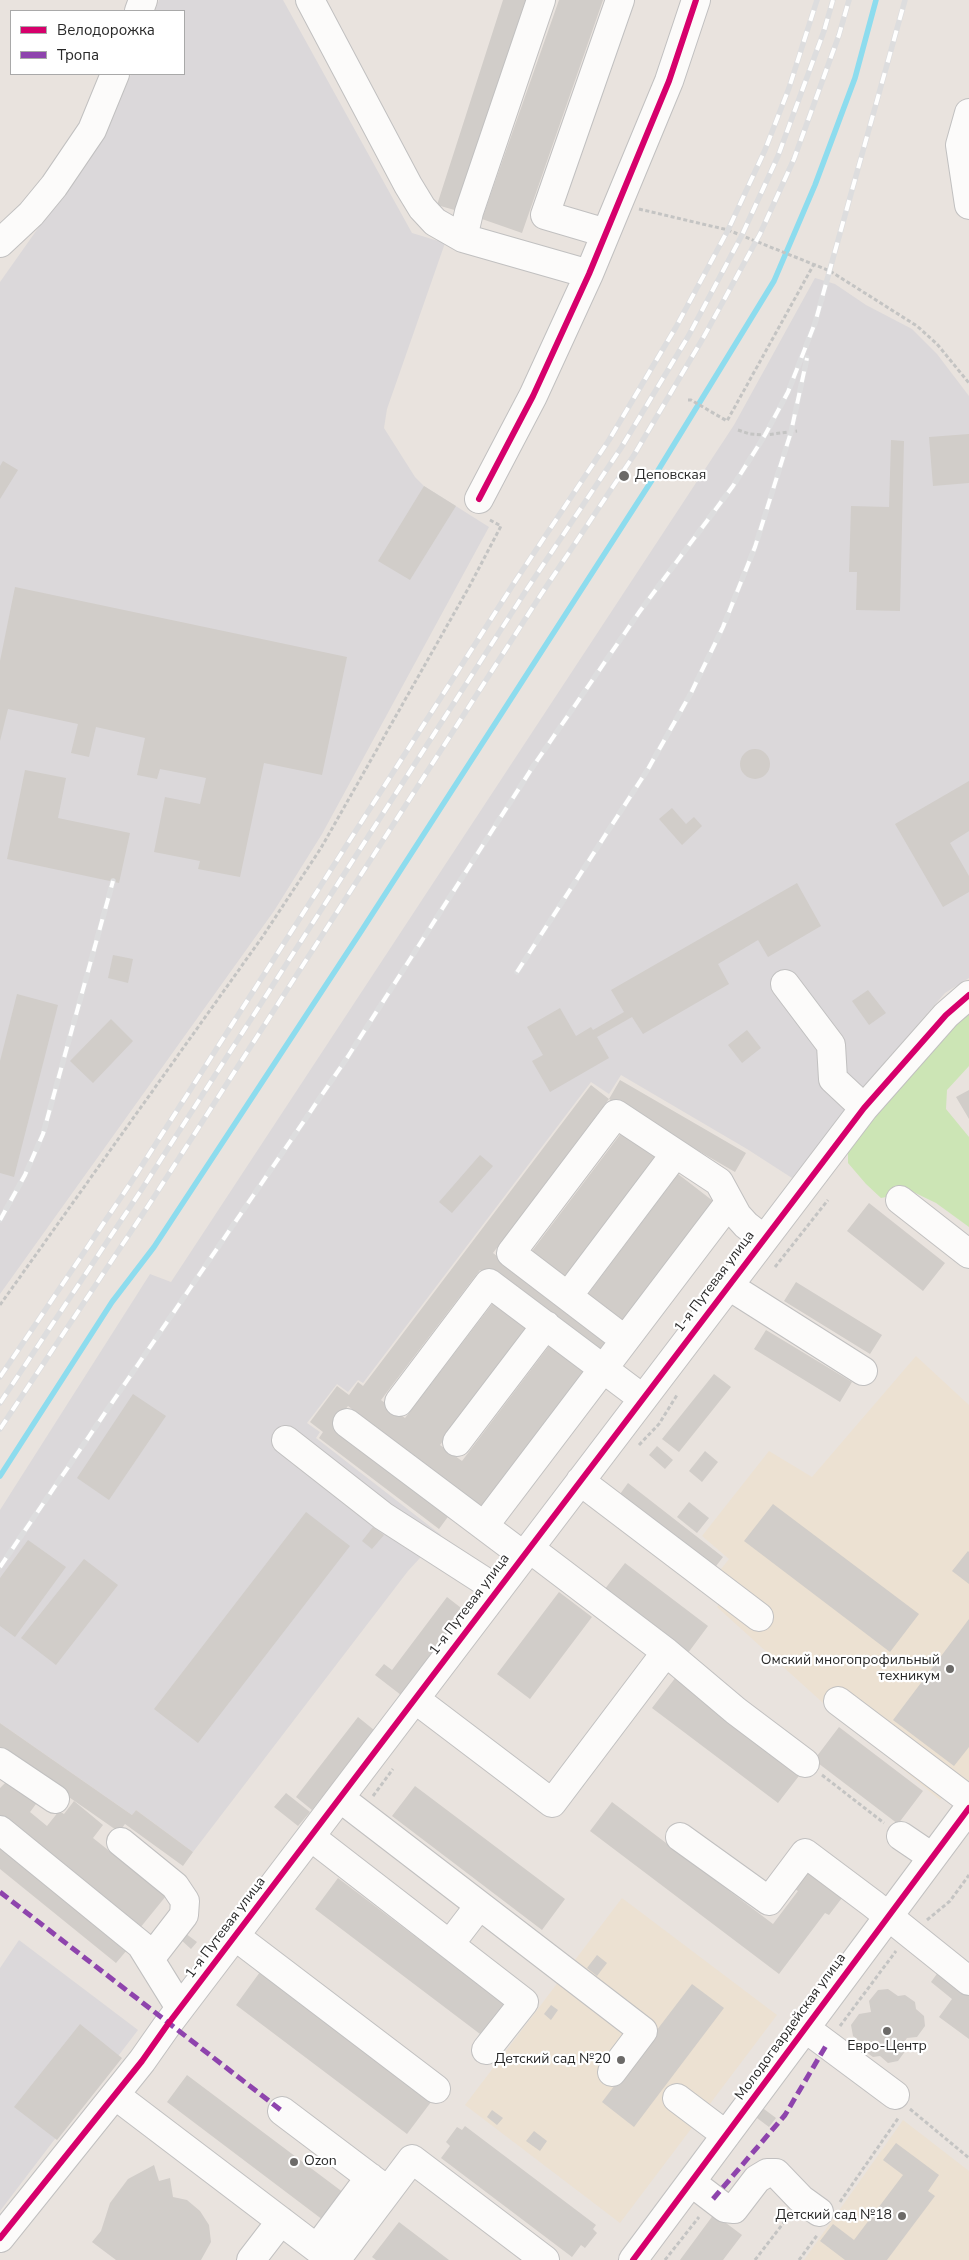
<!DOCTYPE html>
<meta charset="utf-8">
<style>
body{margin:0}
#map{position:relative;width:969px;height:2260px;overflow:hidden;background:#e9e3de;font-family:"Nunito Sans",sans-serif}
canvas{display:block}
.legend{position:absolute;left:10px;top:10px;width:175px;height:65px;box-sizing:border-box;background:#fff;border:1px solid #a9a9a9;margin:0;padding:6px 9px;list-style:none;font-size:15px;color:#292929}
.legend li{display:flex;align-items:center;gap:10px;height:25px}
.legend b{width:25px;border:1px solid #a9a9a9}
</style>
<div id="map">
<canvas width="969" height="2260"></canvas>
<ul class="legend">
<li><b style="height:6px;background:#d6006c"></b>Велодорожка</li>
<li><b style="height:6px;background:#8e44ad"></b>Тропа</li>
</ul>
</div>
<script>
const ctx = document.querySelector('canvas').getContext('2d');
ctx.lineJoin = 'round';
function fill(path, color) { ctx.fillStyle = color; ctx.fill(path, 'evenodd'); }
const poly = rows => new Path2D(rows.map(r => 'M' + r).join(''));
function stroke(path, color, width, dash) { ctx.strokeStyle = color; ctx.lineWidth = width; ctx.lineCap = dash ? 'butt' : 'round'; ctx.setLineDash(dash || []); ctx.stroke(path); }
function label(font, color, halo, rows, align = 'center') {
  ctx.font = font + ' "Nunito Sans",sans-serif'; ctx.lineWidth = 4.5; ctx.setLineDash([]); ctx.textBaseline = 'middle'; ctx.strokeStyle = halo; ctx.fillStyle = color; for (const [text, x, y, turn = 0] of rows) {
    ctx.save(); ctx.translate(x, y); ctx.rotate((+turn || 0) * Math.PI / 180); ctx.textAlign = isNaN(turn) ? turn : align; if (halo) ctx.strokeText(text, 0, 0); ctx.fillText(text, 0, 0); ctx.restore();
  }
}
fill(poly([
 [159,0,283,0,412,233,445,243,387,409,384,428,415,477,424,486,489,527,322,834,274,911,0,1294,0,282,94,149,109,124,131,74,184,74,184,11,155,11],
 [815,278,835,284,866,305,912,329,937,354,969,396,969,978,945,993,865,1085,792,1178,747,1149,621,1075,609,1094,591,1082,363,1383,358,1380,348,1392,337,1384,307,1423,320,1432,316,1438,441,1535,408,1571,193,1852,136,1810,132,1815,0,1723,0,1510,150,1274,171,1282,734,425],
 [19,1940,138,2030,0,2211,0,1968]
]), '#dbd8da');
fill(poly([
 [916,1356,969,1405,969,1784,953,1783,940,1800,833,1712,717,1607,725,1596,710,1583,729,1559,702,1536,769,1451,812,1477],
 [622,1898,777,2015,620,2223,465,2105],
 [903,2120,969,2171,969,2260,804,2260]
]), '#ece1d2');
fill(poly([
 [969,1012,969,1066,947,1090,946,1109,969,1137,969,1227,936,1203,903,1187,891,1196,881,1198,866,1184,848,1163,848,1145,932,1041]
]), '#cce5b5');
stroke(poly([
 [0,1476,112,1302,154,1247,362,930,654,477,774,281,815,185,855,78,876,0]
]), '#8ddcee', 5.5);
fill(poly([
 [503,0,526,0,458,211,437,205],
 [559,0,603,0,522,233,482,219],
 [969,434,969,483,933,486,929,437],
 [891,440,904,441,900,611,856,610,857,572,849,572,851,506,889,507],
 [3,461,18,470,0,499,0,466],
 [424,486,456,506,410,580,378,561],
 [15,587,347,657,322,775,264,763,240,877,198,869,200,861,154,852,165,797,200,804,206,778,160,769,157,779,137,775,145,738,96,727,89,757,71,753,78,724,8,709,0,741,0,661],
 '740 764a15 15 0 1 1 30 0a15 15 0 1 1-30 0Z',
 [25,770,66,778,58,818,130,833,119,883,7,859],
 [969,781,969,831,950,843,969,876,969,892,943,907,895,824],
 [672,808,686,824,694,817,702,826,682,845,659,819],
 [797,883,821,926,768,957,758,940,718,964,729,984,643,1034,632,1017,597,1037,609,1058,550,1092,532,1061,543,1055,527,1027,560,1008,576,1036,591,1027,593,1030,624,1012,611,990],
 [113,955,133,959,128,983,108,978],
 [868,990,886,1013,869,1025,852,1001],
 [17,994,58,1005,14,1177,0,1173,0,1061],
 [111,1019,133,1041,93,1083,70,1061],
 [747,1030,761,1048,742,1063,728,1045],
 [620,1080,746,1153,735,1172,609,1099,493,1253,608,1340,596,1357,480,1270,381,1400,405,1418,499,1295,533,1321,440,1445,462,1461,555,1338,590,1364,482,1507,348,1406,333,1425,450,1514,439,1529,319,1438,323,1432,310,1422,337,1386,349,1395,358,1382,363,1386,591,1085,609,1099],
 [969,1090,969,1119,956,1097],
 [622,1132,657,1158,564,1282,529,1255],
 [480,1155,493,1166,452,1213,439,1202],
 [678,1174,713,1201,620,1324,585,1298],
 [869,1203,945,1263,923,1291,847,1231],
 [796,1282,882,1335,870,1354,784,1301],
 [766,1330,852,1382,840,1402,754,1349],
 [714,1374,731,1387,679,1452,662,1439],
 [133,1394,166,1416,109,1500,77,1478],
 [657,1446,673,1460,665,1469,649,1455],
 [705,1451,718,1462,702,1482,689,1471],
 [628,1483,723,1557,710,1574,615,1501],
 [689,1502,709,1518,697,1533,677,1517],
 [773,1504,919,1614,890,1652,744,1541],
 [306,1512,350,1546,198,1743,154,1709],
 [373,1527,384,1535,372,1549,362,1541],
 [28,1540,66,1567,15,1637,0,1626,0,1578],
 [968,1551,969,1552,969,1584,952,1571],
 [84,1559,118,1585,56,1665,21,1638],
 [625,1563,708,1626,685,1657,601,1594],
 [559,1592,592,1617,530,1699,497,1674],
 [447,1597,465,1611,401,1695,375,1675,384,1664,392,1670],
 [969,1619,969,1747,954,1766,893,1720],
 [676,1677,802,1772,778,1803,652,1708],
 [358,1717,374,1730,312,1810,296,1797],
 [0,1723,132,1815,136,1810,193,1852,183,1866,125,1824,119,1832,0,1749],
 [839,1727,923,1791,898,1824,814,1760],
 [10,1778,39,1800,30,1812,47,1826,59,1811,64,1814,74,1801,103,1825,93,1838,166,1896,140,1928,0,1817,0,1788],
 [415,1786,565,1899,542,1930,392,1816],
 [286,1793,310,1812,298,1826,274,1807],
 [612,1802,773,1924,798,1891,793,1888,812,1863,848,1890,829,1915,825,1913,779,1974,590,1831],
 [0,1846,127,1950,116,1963,0,1869],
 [338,1878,507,2006,484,2037,315,1909],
 [185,1933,197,1942,191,1949,180,1939],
 [597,1955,607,1963,597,1976,587,1968],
 [939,1971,969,1993,969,2039,939,2017,952,1999,931,1982],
 [260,1972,431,2102,407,2134,236,2005],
 [692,1984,724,2008,634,2127,602,2102],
 [888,1989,898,1996,905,1995,915,2002,916,2009,924,2016,925,2026,917,2037,907,2038,905,2041,906,2050,898,2061,888,2063,880,2056,873,2057,863,2050,862,2043,853,2036,851,2025,859,2014,871,2012,869,2001,878,1990],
 [551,2005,558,2010,551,2020,544,2014],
 [80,2024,122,2058,57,2140,14,2107],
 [187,2075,344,2193,323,2220,167,2102],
 [760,2106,776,2118,769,2127,753,2115],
 [492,2110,503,2118,497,2125,487,2117],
 [465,2126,596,2225,593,2229,597,2233,585,2248,581,2245,572,2257,441,2158,450,2146,446,2142,457,2127,462,2130],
 [534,2131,547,2141,540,2151,526,2141],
 [896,2143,939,2175,928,2191,935,2196,887,2260,845,2260,820,2241,833,2224,854,2240,903,2175,883,2160],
 [154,2165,159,2181,170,2178,173,2197,187,2200,200,2211,209,2225,211,2242,201,2260,116,2260,92,2242,101,2231,110,2203,128,2179],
 [714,2214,742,2235,723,2260,680,2260],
 [399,2222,449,2260,376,2260,372,2257]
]), '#d1cdc9');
const minor = poly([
 [310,0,408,185,422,208,435,222,463,238,589,274],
 [139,11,143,0],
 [969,113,960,145,969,205],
 [606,233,545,215,620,0],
 [463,238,469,212,541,0],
 [0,243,31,214,54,186,92,130,115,74],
 [479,499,533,396,589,274,669,81,696,0],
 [785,984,831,1045,833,1079,864,1108],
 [900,1200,969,1254],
 [729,1286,863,1371],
 [568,1296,675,1154],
 [625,1340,511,1253,616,1114,719,1182,737,1215,746,1225,764,1239],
 [399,1402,489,1283,642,1398],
 [347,1423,524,1556],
 [286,1440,383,1516,498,1590],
 [457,1442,546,1325],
 [580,1481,759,1617],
 [484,1526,729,1203],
 [529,1548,666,1652,736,1711,805,1763],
 [415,1699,552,1803,666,1652],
 [838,1701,969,1800],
 [0,1762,55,1799],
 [340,1798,643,2031,612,2072],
 [0,1830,141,1945,180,2008],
 [901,1836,932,1857],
 [311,1837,524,2002,486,2050],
 [680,1837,769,1901,805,1853,873,1904,969,1981],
 [121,1842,175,1886,185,1901,184,1915,150,1959],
 [235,1936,436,2089],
 [450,1944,479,1906],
 [805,2028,895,2095],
 [115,2095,332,2260],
 [677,2098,726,2135],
 [282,2111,388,2191],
 [691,2182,725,2208,734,2209,757,2179,767,2173,776,2173,801,2199,819,2212],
 [0,2238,142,2061,168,2024,864,1108,946,1015,969,995],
 [317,2248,370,2177],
 [251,2260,281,2221],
 [336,2260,412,2159,545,2260],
 [633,2260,969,1808]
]);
stroke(minor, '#c1c0c0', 30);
stroke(poly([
 [639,209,728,230,830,271,917,326,937,344,969,383],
 [688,400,691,400,727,421,814,264],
 [738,430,750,434,765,435,797,431],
 [775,1267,828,1200],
 [0,1305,263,936,321,848,469,587,501,526,488,519],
 [639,1445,659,1424,677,1395],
 [822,1775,884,1823],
 [373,1796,393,1769],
 [927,1920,950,1901,969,1875],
 [840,2026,896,1951],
 [910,2109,969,2158],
 [840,2202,899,2117],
 [665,2260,699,2217],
 [755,2260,788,2217],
 [799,2260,818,2234]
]), '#c4c4c3', 3, [4, 2.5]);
stroke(minor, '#fcfbfa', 28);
const rail = poly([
 [517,972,648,769,691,693,723,627,755,547,791,432,807,358],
 [0,1220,25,1175,43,1134,113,881],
 [0,1377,132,1181,516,580,609,440,676,327,728,230,765,150,789,88,817,0],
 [0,1403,142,1189,527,589,621,448,689,335,742,235,778,156,824,31,833,0],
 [0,1429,154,1197,540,596,634,455,702,340,760,234,794,159,839,35,849,0],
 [0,1567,347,1058,534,765,640,611,733,486,765,435,788,392,815,323,905,0]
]);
stroke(rail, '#ddddde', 5.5);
stroke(rail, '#fff', 4, [11]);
stroke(poly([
 [0,1892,282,2111],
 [713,2199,785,2115,827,2044]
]), '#8e44ad', 5, [10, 5]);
stroke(poly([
 [479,499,533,396,589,274,669,81,696,0],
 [0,2238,142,2061,168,2024,864,1108,946,1015,969,995],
 [633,2260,969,1808]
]), '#d6006c', 6);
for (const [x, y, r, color] of [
 [624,476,6,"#6c6a68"],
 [950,1669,5,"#6c6a68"],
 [887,2031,5,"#6c6a68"],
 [621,2060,5,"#6c6a68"],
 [294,2162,5,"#6c6a68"],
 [902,2216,5,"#6c6a68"]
]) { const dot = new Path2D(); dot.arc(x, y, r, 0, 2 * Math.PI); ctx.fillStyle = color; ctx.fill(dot); stroke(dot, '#fff', 2); }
label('14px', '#292929', '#fff', [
 ["Деповская",635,476,"left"],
 ["Омский многопрофильный",940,1661],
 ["техникум",940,1677],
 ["Евро-Центр",887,2047,"center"],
 ["Детский сад №20",611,2060],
 ["Ozon",304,2162,"left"],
 ["Детский сад №18",892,2216]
], 'right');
label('14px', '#292929', '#fff', [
 ["1-я Путевая улица",715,1282,-53],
 ["1-я Путевая улица",470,1605,-53],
 ["1-я Путевая улица",226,1928,-53],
 ["Молодогвардейская улица",791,2027,-54]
]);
</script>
